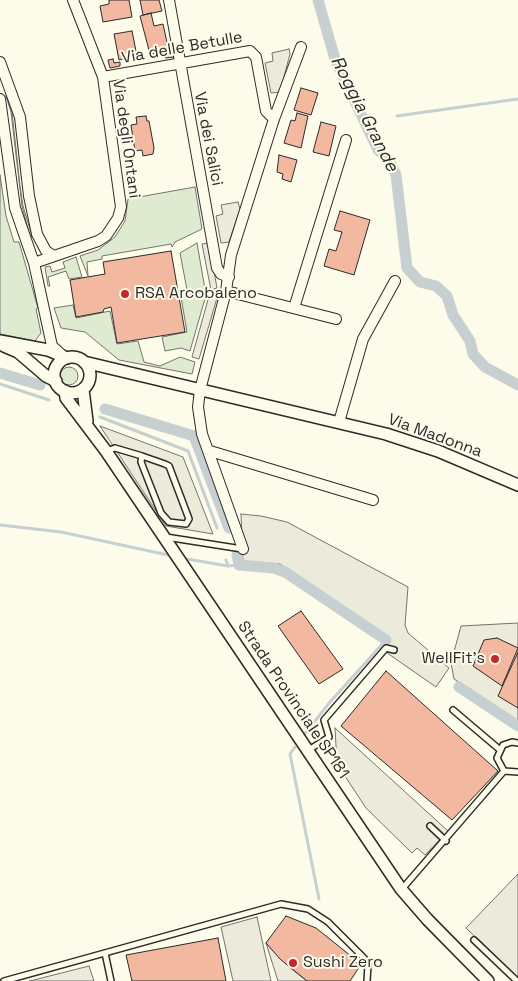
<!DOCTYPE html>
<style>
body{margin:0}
canvas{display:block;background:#fdfbea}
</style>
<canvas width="518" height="981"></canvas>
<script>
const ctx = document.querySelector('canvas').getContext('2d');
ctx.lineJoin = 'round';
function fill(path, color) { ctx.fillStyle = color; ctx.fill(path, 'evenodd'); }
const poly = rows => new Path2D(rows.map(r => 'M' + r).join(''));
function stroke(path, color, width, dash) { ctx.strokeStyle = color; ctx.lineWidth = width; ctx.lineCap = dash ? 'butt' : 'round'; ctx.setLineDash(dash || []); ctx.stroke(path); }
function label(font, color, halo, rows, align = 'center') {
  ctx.font = font + ' "Space Grotesk",sans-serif'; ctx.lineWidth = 4; ctx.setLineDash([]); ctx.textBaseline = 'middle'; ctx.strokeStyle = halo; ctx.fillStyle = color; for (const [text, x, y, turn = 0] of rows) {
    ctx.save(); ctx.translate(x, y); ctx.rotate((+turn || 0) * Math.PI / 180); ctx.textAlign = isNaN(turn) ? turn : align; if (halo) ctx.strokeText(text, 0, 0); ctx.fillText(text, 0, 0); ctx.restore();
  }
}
const green = poly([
 [6,96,12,112,20,186,23,206,32,236,30,237,22,206,11,112,6,96],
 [0,175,6,216,14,242,19,242,38,308,36,309,41,333,35,341,0,334,0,175],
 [195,187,202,229,175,242,172,247,171,244,102,256,102,259,87,262,88,276,80,256,98,250,115,237,125,221,128,199,195,187],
 [197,243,206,295,190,351,181,348,165,351,162,337,187,332,180,291,187,290,180,253,197,243],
 [76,257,82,277,69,279,66,271,48,277,50,286,48,286,45,267,50,266,52,272,65,268,63,262,76,257],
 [73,305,76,318,110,311,117,344,138,341,144,362,160,366,180,357,195,362,192,374,119,360,85,332,61,328,54,308,73,305],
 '60 376a9 9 0 1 1 18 0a9 9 0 1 1-18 0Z'
]);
fill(green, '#deebd1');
stroke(green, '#74746e', 1);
const parking = poly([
 [289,49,290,54,280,92,271,93,265,63,273,61,272,53,289,49],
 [238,202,240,209,229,242,221,243,216,216,223,214,221,205,238,202],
 [209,243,217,288,211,290,202,244,209,243],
 [209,296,217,298,199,359,192,357,209,296],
 [100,426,183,457,213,534,166,526,100,426],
 [241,514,261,516,287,522,408,587,405,625,408,633,449,668,436,687,380,648,388,637,280,564,243,562,241,514],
 [518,623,518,721,454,679,451,663,461,626,518,623],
 [335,728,448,831,425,855,417,848,412,853,366,808,337,764,335,728],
 [518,874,518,979,466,928,518,874],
 [257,917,271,981,233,981,221,927,257,917],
 [266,943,289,967,307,981,278,981,266,943],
 [89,966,94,981,29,981,30,981,89,966]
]);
fill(parking, '#eceadb');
stroke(parking, '#74746e', 1);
stroke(poly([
 [397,116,518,99],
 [0,384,49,400],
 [100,417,188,451,217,528],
 [0,525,61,532,168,555],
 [187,559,228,566,239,565],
 [226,560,228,566],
 [304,735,330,702,386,640],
 [295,747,290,754,319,899]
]), '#c7d0d0', 3);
stroke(poly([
 [318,0,335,59,378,150,389,160,396,175,407,268,420,282,436,286,447,296,453,315,470,341,473,354,485,367,518,385],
 [0,373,40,385],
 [105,409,194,436,229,528],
 [237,555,239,565,274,568,285,572,386,640],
 [459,687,518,726]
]), '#c7d0d0', 11);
const building = poly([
 [109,0,129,0,132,17,103,22,100,6,109,4,109,0],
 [140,0,159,0,162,11,143,15,140,0],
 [151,13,154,26,163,24,168,47,172,47,174,57,165,58,164,51,150,54,140,16,151,13],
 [132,31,137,56,119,60,114,34,132,31],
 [113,59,114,63,120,62,120,66,110,68,108,60,113,59],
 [301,88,318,93,311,115,294,110,301,88],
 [297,113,308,116,301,148,284,143,291,120,295,121,297,113],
 [146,116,147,121,149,121,154,148,153,154,143,156,142,150,135,151,131,125,137,124,136,117,146,116],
 [321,122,336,126,329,156,313,152,321,122],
 [279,155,297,160,291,182,282,179,283,174,277,172,279,155],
 [340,211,370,220,354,275,324,266,329,249,336,251,342,232,334,230,340,211],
 [171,251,185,332,117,343,111,307,104,309,103,312,76,317,70,280,105,274,103,262,171,251],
 [301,611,343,669,319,684,278,626,301,611],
 [497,638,518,648,502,686,473,666,484,640,497,638],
 [518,652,518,708,498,696,518,652],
 [386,671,498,771,452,820,341,726,386,671],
 [286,916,316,928,351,956,360,966,350,981,307,981,280,959,266,943,286,916],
 [218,938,226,981,132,981,126,955,218,938]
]);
fill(building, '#f2b8a0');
stroke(building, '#2b2b2b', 1);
const service = poly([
 [106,451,115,448,142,456,165,464,169,466,189,519,186,524,169,522,161,513,141,462,142,456],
 [166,537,242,549],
 [453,710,499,749],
 [518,743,512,742,503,745,497,758,504,771,518,772],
 [307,751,329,737,324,720,386,648,394,650],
 [430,826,446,841],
 [402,889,504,771],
 [474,940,517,981],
 [105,953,111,981],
 [4,981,281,904,308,909,328,922,364,958,368,965,367,981]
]);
const minor = poly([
 [169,0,217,268,221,274,229,277],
 [0,62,20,117,29,196,37,234,46,251,54,256],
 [103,77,250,51,256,57,266,111,274,119],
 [0,99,15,208,34,263,52,346,62,355],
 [34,263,98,241,106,236,118,218,121,207,103,77,73,0],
 [226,291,336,319],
 [294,308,346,140],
 [339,422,363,339,395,281],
 [210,451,373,500],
 [243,549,202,434,198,407,200,390,226,291,231,255,274,119,301,47]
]);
const tertiary = poly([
 [0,341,48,350,67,358],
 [4,346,18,352,46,376,56,381],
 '54 375a18 18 0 1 1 36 0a18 18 0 1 1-36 0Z',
 [84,362,386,434,438,451,518,485],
 [83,390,87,421],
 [65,391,66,398,106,451,401,889,427,919,488,981]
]);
stroke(service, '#2b2b2b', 8);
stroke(minor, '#2b2b2b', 12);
stroke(tertiary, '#2b2b2b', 14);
stroke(service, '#fdfbea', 5);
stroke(minor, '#fdfbea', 10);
stroke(tertiary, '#fdfbea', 11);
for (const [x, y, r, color] of [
 [125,294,5,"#c62828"],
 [495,659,5,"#c62828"],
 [293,963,5,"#c62828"]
]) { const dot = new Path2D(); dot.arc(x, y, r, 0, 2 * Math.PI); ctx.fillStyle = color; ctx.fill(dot); stroke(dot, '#fdfbea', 2); }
label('16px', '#2b2b2b', '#fdfbea', [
 ["Via delle Betulle",182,48,-10],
 ["Via degli Ontani",126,139,82],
 ["Via dei Salici",208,139,79],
 ["Via Madonna",435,436,20],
 ["Strada Provinciale SP181",293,700,56]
]);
label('16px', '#2b2b2b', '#fdfbea', [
 ["RSA Arcobaleno",135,294],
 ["WellFit's",485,659,"right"],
 ["Sushi Zero",303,963]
], 'left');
label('italic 18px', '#2b2b2b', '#fdfbea', [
 ["Roggia Grande",364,114,63]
]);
</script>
